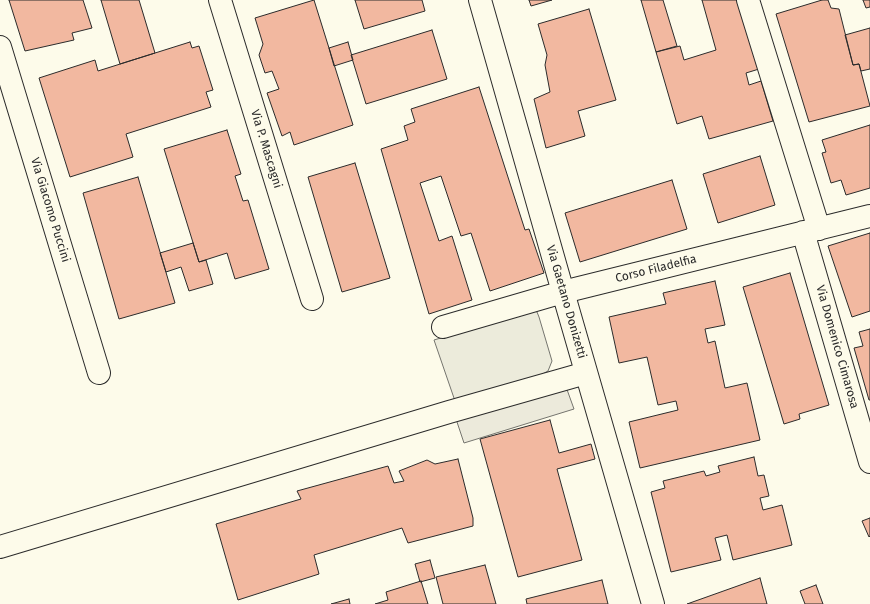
<!DOCTYPE html>
<style>
body{margin:0}
canvas{display:block;background:#fdfbea}
</style>
<canvas width="870" height="604"></canvas>
<script>
const ctx = document.querySelector('canvas').getContext('2d');
ctx.lineJoin = 'round';
function fill(path, color) { ctx.fillStyle = color; ctx.fill(path, 'evenodd'); }
const poly = rows => new Path2D(rows.map(r => 'M' + r).join(''));
function stroke(path, color, width, dash) { ctx.strokeStyle = color; ctx.lineWidth = width; ctx.lineCap = dash ? 'butt' : 'round'; ctx.setLineDash(dash || []); ctx.stroke(path); }
function label(font, color, halo, rows, align = 'center') {
  ctx.font = font + ' "Fira Sans",sans-serif'; ctx.lineWidth = 3; ctx.setLineDash([]); ctx.textBaseline = 'middle'; ctx.strokeStyle = halo; ctx.fillStyle = color; for (const [text, x, y, turn = 0] of rows) {
    ctx.save(); ctx.translate(x, y); ctx.rotate((+turn || 0) * Math.PI / 180); ctx.textAlign = isNaN(turn) ? turn : align; if (halo) ctx.strokeText(text, 0, 0); ctx.fillText(text, 0, 0); ctx.restore();
  }
}
const green = poly([
 [534,310,537,312,539,317,552,361,548,371,535,378,455,401,434,340,534,310]
]);
fill(green, '#ecebdb');
stroke(green, '#74746e', 1);
const parking = poly([
 [565,384,574,409,464,443,455,416,565,384]
]);
fill(parking, '#eceadb');
stroke(parking, '#74746e', 1);
const building = poly([
 [9,0,83,0,92,28,72,33,74,40,25,51,9,0],
 [101,0,139,0,155,53,120,64,101,0],
 [314,0,353,125,294,145,290,132,282,136,267,93,279,89,272,71,265,73,259,55,263,44,255,18,314,0],
 [355,0,422,0,425,11,364,29,355,0],
 [529,0,552,0,531,6,529,0],
 [641,0,663,0,677,46,656,52,641,0],
 [702,0,739,0,759,69,746,73,749,85,761,81,773,121,709,139,702,116,677,124,656,52,680,46,684,60,716,50,702,0],
 [822,0,828,0,831,8,839,9,853,65,859,64,870,106,809,122,776,14,822,0],
 [863,0,870,0,870,7,866,8,863,0],
 [589,9,616,100,578,111,585,136,546,148,534,99,550,92,545,65,547,55,538,24,589,9],
 [870,28,870,69,861,71,859,64,853,65,845,35,870,28],
 [432,30,447,79,366,104,351,55,432,30],
 [190,42,192,48,199,46,213,90,206,92,211,107,126,134,133,157,70,177,39,78,95,60,98,71,190,42],
 [348,42,353,60,334,66,329,48,348,42],
 [479,87,525,230,529,229,544,273,490,291,471,233,461,236,441,176,420,183,439,241,452,236,472,300,429,314,381,149,408,140,404,126,415,122,411,109,479,87],
 [870,125,870,188,846,195,841,180,831,183,822,153,826,152,822,140,870,125],
 [227,130,241,174,235,176,243,201,248,200,269,269,235,279,227,253,199,262,164,149,227,130],
 [760,156,775,205,718,223,703,174,760,156],
 [355,163,390,278,342,292,308,177,355,163],
 [138,177,175,303,119,319,83,193,138,177],
 [672,180,687,229,580,262,565,213,672,180],
 [870,233,870,311,852,317,828,246,870,233],
 [193,243,199,262,206,260,213,284,189,291,181,267,166,272,160,253,193,243],
 [790,273,829,405,799,414,800,419,784,424,743,287,790,273],
 [715,281,725,325,705,329,708,343,715,341,725,388,747,383,760,440,640,468,629,422,678,410,676,401,658,405,647,357,619,363,609,317,666,304,663,293,715,281],
 [870,329,870,400,869,400,854,348,863,346,859,332,870,329],
 [550,420,559,453,591,444,595,459,557,469,582,560,518,577,480,439,550,420],
 [754,457,758,476,764,475,769,496,760,498,763,510,782,505,792,545,733,560,727,535,715,538,721,560,671,572,651,492,665,488,663,481,704,471,706,476,720,472,718,466,754,457],
 [458,459,473,518,473,526,408,543,402,528,314,555,319,574,238,600,216,524,301,499,297,491,388,466,394,483,404,481,399,471,427,460,435,464,458,459],
 [870,518,870,536,869,537,862,521,870,518],
 [430,560,435,578,420,582,415,564,430,560],
 [485,565,496,604,443,604,436,577,485,565],
 [760,578,767,604,687,604,760,578],
 [602,580,608,604,527,604,526,599,602,580],
 [421,581,428,604,375,604,388,600,386,592,421,581],
 [816,585,823,604,805,604,800,591,816,585],
 [349,599,350,604,331,604,349,599]
]);
fill(building, '#f2b8a0');
stroke(building, '#2b2b2b', 1);
const minor = poly([
 [220,0,312,299],
 [480,0,563,292,653,604],
 [748,0,819,229],
 [0,47,99,373],
 [803,232,870,462],
 [443,327,563,292,870,216],
 [0,547,449,412,586,373]
]);
stroke(minor, '#2b2b2b', 24);
stroke(minor, '#fdfbea', 22);
label('12px', '#2b2b2b', '#fdfbea', [
 ["Via P. Mascagni",266,149,73],
 ["Via Giacomo Puccini",50,210,73],
 ["Corso Filadelfia",656,269,-14],
 ["Via Gaetano Donizetti",566,302,74],
 ["Via Domenico Cimarosa",837,347,74]
]);
</script>
